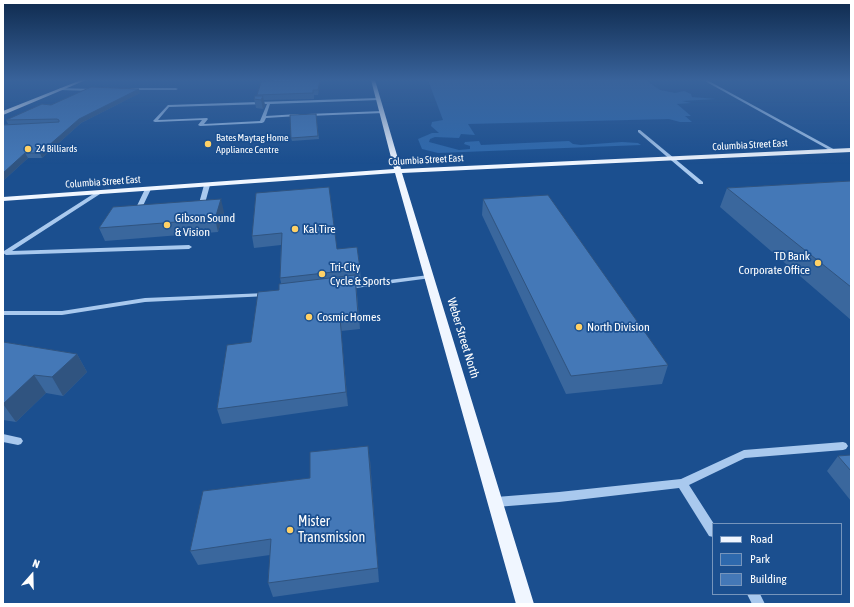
<!DOCTYPE html>
<style>
body{margin:0}
#map{position:relative;width:854px;height:607px;overflow:hidden;background:#1b4f8f;font-family:"Asap Condensed",sans-serif}
canvas{display:block}
.frame{position:absolute;inset:0;border:4px solid #fff;pointer-events:none}
.legend{position:absolute;left:712px;top:523px;width:130px;height:72px;box-sizing:border-box;background:#1b4f8f;border:1px solid #7695bc;margin:0;padding:5px 7px;list-style:none;font-size:12px;color:#fff}
.legend li{display:flex;align-items:center;gap:8px;height:20px}
.legend b{width:20px;border:1px solid #7695bc}
.north{position:absolute;left:12px;top:555px;width:40px;height:40px;-webkit-text-stroke:3px #1b4f8f;paint-order:stroke;rotate:20deg;font-size:11px;font-weight:700;line-height:16px;text-align:center;color:#fff}
.north::after{content:'';display:block;margin:auto;width:14px;height:18px;background:#fff;clip-path:polygon(50% 0,100% 100%,50% 72%,0 100%)}
</style>
<div id="map">
<canvas width="854" height="607"></canvas>
<div class="frame"></div>
<ul class="legend">
<li><b style="height:5px;background:#f0f6ff"></b>Road</li>
<li><b style="height:11px;background:#2e69ad"></b>Park</li>
<li><b style="height:11px;background:#4478b7"></b>Building</li>
</ul>
<div class="north">N</div>
</div>
<script>
const ctx = document.querySelector('canvas').getContext('2d');
ctx.lineJoin = 'round';
function fill(path, color) { ctx.fillStyle = color; ctx.fill(path, 'evenodd'); }
const poly = rows => new Path2D(rows.map(r => 'M' + r).join(''));
function stroke(path, color, width, dash) { ctx.strokeStyle = color; ctx.lineWidth = width; ctx.lineCap = dash ? 'butt' : 'round'; ctx.setLineDash(dash || []); ctx.stroke(path); }
function label(font, color, halo, rows, align = 'center') {
  ctx.font = font + ' "Asap Condensed",sans-serif'; ctx.lineWidth = 3.5; ctx.setLineDash([]); ctx.textBaseline = 'middle'; ctx.strokeStyle = halo; ctx.fillStyle = color; for (const [text, x, y, turn = 0] of rows) {
    ctx.save(); ctx.translate(x, y); ctx.rotate((+turn || 0) * Math.PI / 180); ctx.textAlign = isNaN(turn) ? turn : align; if (halo) ctx.strokeText(text, 0, 0); ctx.fillText(text, 0, 0); ctx.restore();
  }
}
fill(poly([
 [428,80,646,80,660,90,675,93,684,91,691,94,692,97,716,99,682,101,691,103,677,104,691,116,685,116,692,122,680,122,669,119,468,124,475,135,461,134,459,138,435,137,430,139,429,142,459,150,470,149,470,146,464,144,465,142,479,141,481,145,569,141,573,144,581,145,622,142,638,143,641,145,438,153,422,149,418,139,432,133,439,133,431,126,432,122,443,120]
]), '#2e69ad');
fill(poly([
 [272,80,300,80,298,81,274,81,272,80],
 [703,80,707,80,837,151,833,152,703,80],
 [60,88,94,89,96,90,94,91,59,90,60,88],
 [130,88,176,88,178,89,176,90,129,90,130,88],
 [378,98,379,100,270,104,266,116,298,114,300,115,298,116,266,118,264,122,262,123,200,126,198,125,202,120,155,122,153,121,168,105,378,98],
 [267,104,260,121,204,124,208,119,207,118,158,120,169,107,267,104],
 [382,111,384,112,383,113,308,116,306,115,308,114,382,111],
 [638,130,640,130,703,182,703,184,699,184,638,132,638,130],
 [207,183,210,185,204,207,203,208,199,208,198,207,204,185,207,183],
 [148,187,151,189,140,212,137,214,135,213,134,212,145,189,148,187],
 [98,191,100,192,100,194,12,251,189,245,192,247,189,249,6,255,3,253,4,251,98,191],
 [429,275,431,276,432,277,431,278,348,289,345,287,348,285,429,275],
 [266,293,269,295,268,296,145,302,62,315,3,315,3,311,62,311,145,298,266,293],
 [3,434,21,438,23,441,21,444,18,445,3,442,3,434],
 [843,442,846,443,848,446,846,449,843,450,745,458,689,485,714,524,713,524,713,537,709,536,679,488,559,502,496,507,492,505,491,502,492,499,496,497,559,492,681,479,744,450,843,442],
 [747,594,760,594,765,604,752,604,747,594]
]), '#a9c9ee');
fill(poly([
 [81,80,86,80,3,115,3,111,81,80],
 [371,80,375,80,401,169,851,148,851,152,402,173,534,604,516,604,395,173,3,201,3,197,394,169,371,80]
]), '#f0f6ff');
fill(poly([
 [321,80,318,95,314,95,314,99,264,100,265,106,263,109,256,108,254,99,257,96,257,95],
 [140,93,81,123,42,158,28,158,3,181,3,125,8,124,6,120],
 [316,114,319,139,292,141,291,138],
 [851,181,851,320,720,207,727,188],
 [256,193,337,249,360,269,361,281,356,282,360,329,341,331,348,406,222,424,217,409,251,342,279,290,281,283,280,278,281,245,254,248,252,236],
 [483,199,668,365,662,384,566,394,482,215],
 [224,212,218,232,105,241,99,228],
 [3,342,77,354,87,372,63,396,46,393,16,422,3,420],
 [851,455,851,501,827,471,838,456],
 [370,460,379,582,273,597,268,583,270,555,198,565,190,551,310,478]
]), '#3a679d');
fill(poly([
 [320,80,321,80,318,95,318,90],
 [139,89,140,93,81,123,42,158,40,153,79,119],
 [263,96,265,106,263,109,261,100],
 [25,153,28,158,3,181,3,173],
 [221,199,224,212,218,232,215,219],
 [340,317,341,331,348,406,346,392],
 [77,354,87,372,63,396,52,377],
 [34,375,46,393,16,422,3,404],
 [368,446,370,460,379,582,378,568]
]), '#305480');
const building = poly([
 [290,80,320,80,318,90,313,90,313,93,257,95,261,82,290,81,290,80],
 [91,87,139,89,79,119,40,153,25,153,3,173,3,125,59,122,59,120,57,119,6,120,42,104,51,105,91,87],
 [255,96,263,96,261,100,254,99,255,96],
 [316,114,318,136,291,138,290,115,316,114],
 [851,181,851,287,727,188,851,181],
 [329,187,337,249,357,247,360,269,280,278,282,233,252,236,256,193,329,187],
 [548,195,668,365,571,376,483,199,548,195],
 [221,199,215,219,99,228,113,207,221,199],
 [355,275,358,315,340,317,346,392,217,409,227,345,251,342,258,292,279,290,279,284,355,275],
 [3,342,77,354,52,377,34,375,3,404,3,342],
 [368,446,378,568,268,583,271,539,190,551,203,491,310,478,310,452,368,446],
 [851,455,851,471,838,456,851,455]
]);
fill(building, '#4478b7');
stroke(building, '#305480', 1);
const sky = ctx.createLinearGradient(0, 0, 0, 164);
sky.addColorStop(0, '#0f2b4f');
sky.addColorStop(0.49, '#39639b');
sky.addColorStop(1, '#39639b00');
ctx.fillStyle = sky;
ctx.fillRect(0, 0, 854, 164);
for (const [x, y, r, color] of [
 [208,144,4,"#ffd166"],
 [28,149,4,"#ffd166"],
 [167,225,4,"#ffd166"],
 [295,229,4,"#ffd166"],
 [818,263,4,"#ffd166"],
 [322,274,4,"#ffd166"],
 [309,317,4,"#ffd166"],
 [579,327,4,"#ffd166"],
 [290,530,4,"#ffd166"]
]) { const dot = new Path2D(); dot.arc(x, y, r, 0, 2 * Math.PI); ctx.fillStyle = color; ctx.fill(dot); stroke(dot, '#1b4f8f', 1.5); }
label('10px', '#fff', '#1b4f8f', [
 ["Bates Maytag Home",216,138],
 ["Appliance Centre",216,150],
 ["24 Billiards",36,149]
], 'left');
label('10px', '#fff', '#1b4f8f', [
 ["Columbia Street East",750,145,-3],
 ["Columbia Street East",426,160,-3],
 ["Columbia Street East",103,182,-4]
]);
label('12px', '#fff', '#1b4f8f', [
 ["Gibson Sound",175,218],
 ["& Vision",175,232],
 ["Kal Tire",303,229],
 ["TD Bank",810,256,"right"],
 ["Corporate Office",810,270,"right"],
 ["Tri-City",330,267],
 ["Cycle & Sports",330,281],
 ["Cosmic Homes",317,317],
 ["North Division",587,327]
], 'left');
label('12px', '#fff', '#1b4f8f', [
 ["Weber Street North",463,338,73]
]);
label('14px', '#fff', '#1b4f8f', [
 ["Mister",298,522],
 ["Transmission",298,538]
], 'left');
</script>
